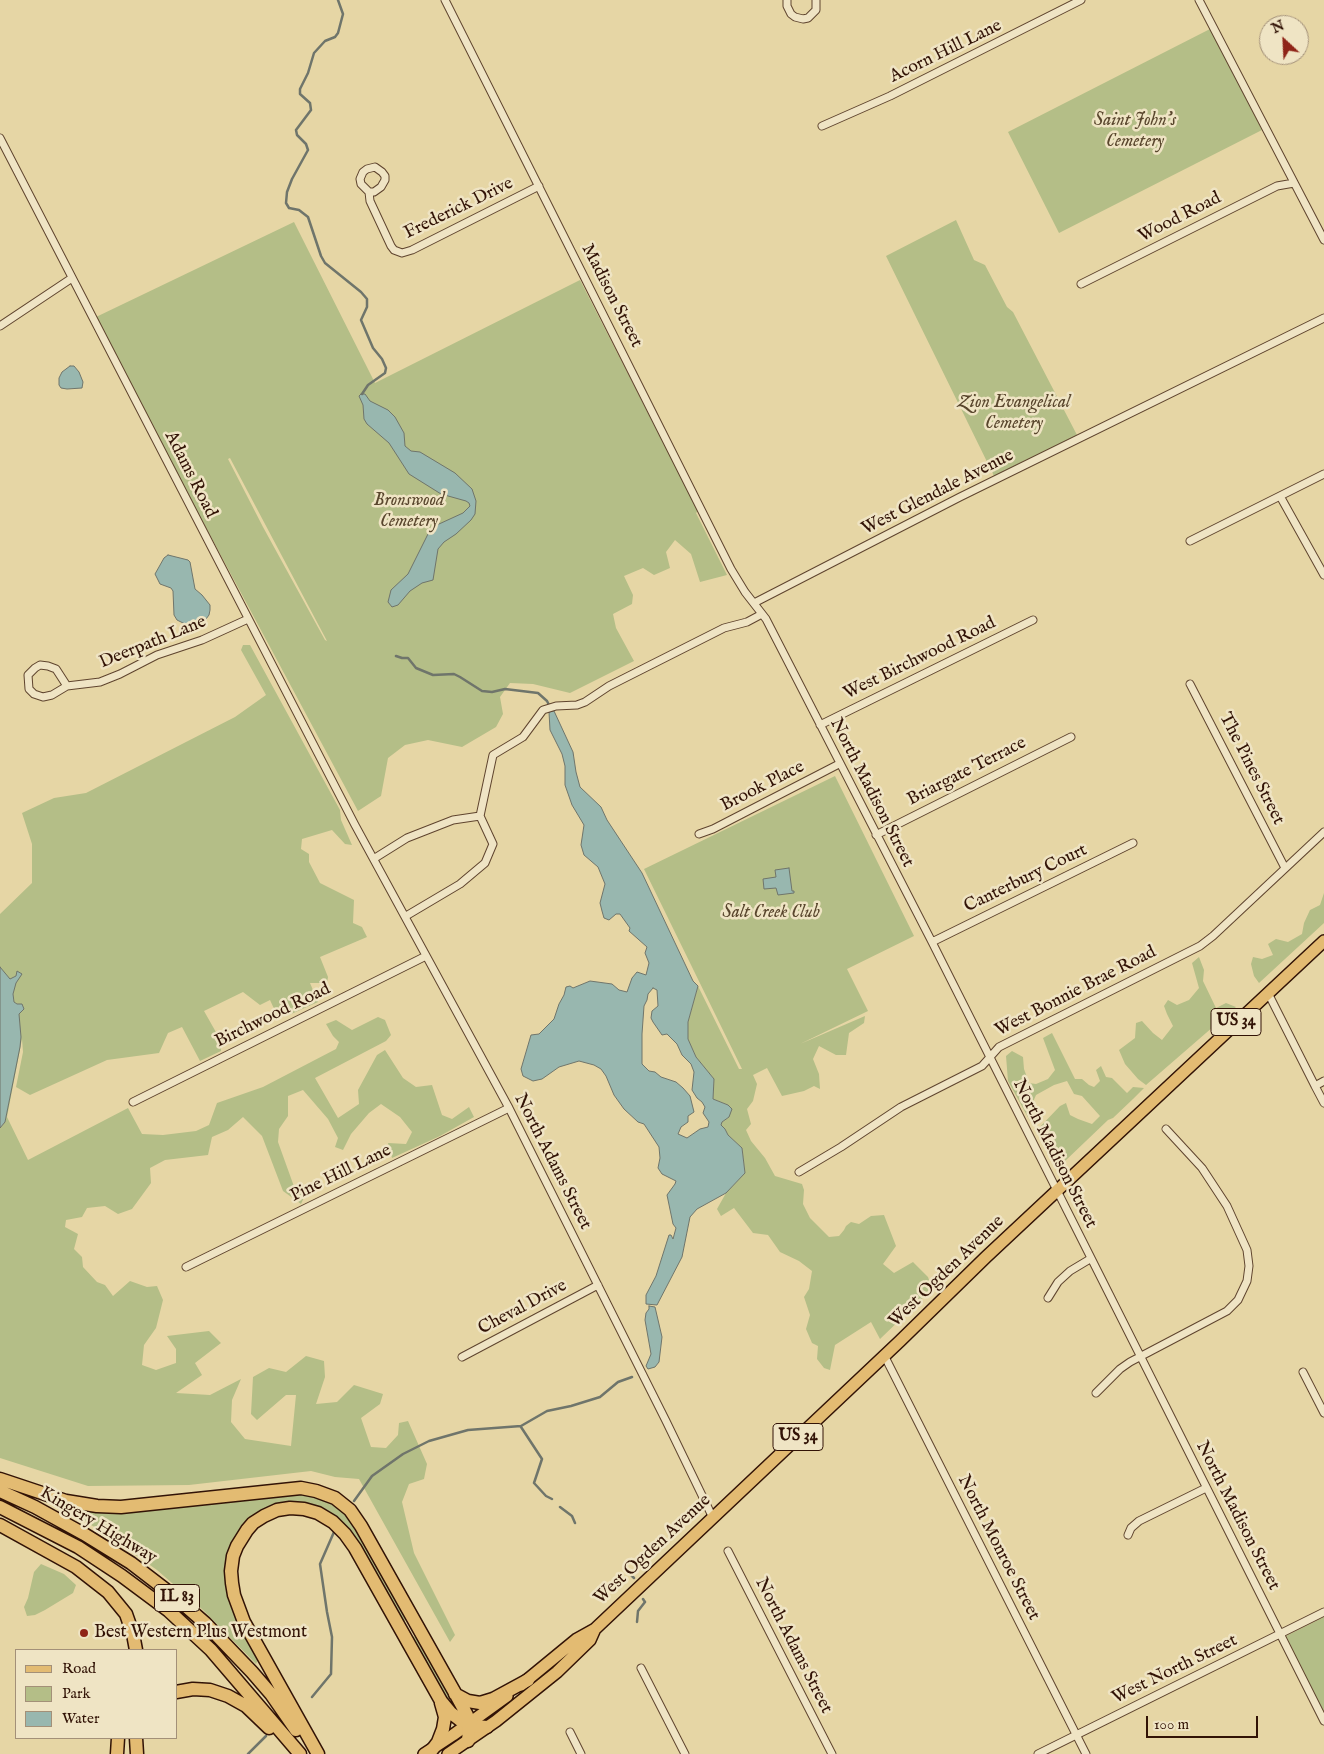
<!DOCTYPE html>
<style>
body{margin:0}
#map{position:relative;width:1324px;height:1754px;overflow:hidden;background:#e6d6a5;font-family:"IM FELL English",serif}
canvas{display:block}
.legend{position:absolute;left:15px;top:1649px;width:162px;height:90px;box-sizing:border-box;background:#efe4c4;border:1px solid #a39078;margin:0;padding:6px 9px;list-style:none;font-size:15px;color:#321306}
.legend li{display:flex;align-items:center;gap:10px;height:25px}
.legend b{width:25px;border:1px solid #a39078}
.north{position:absolute;left:1259px;top:15px;width:50px;height:50px;box-sizing:border-box;background:#efe4c4;border:1px solid #a39078;border-radius:50%;rotate:335deg;font-size:14px;font-weight:700;line-height:20px;text-align:center;color:#321306}
.north::after{content:'';display:block;margin:auto;width:18px;height:22px;background:#8f2418;clip-path:polygon(50% 0,100% 100%,50% 72%,0 100%)}
.scale{position:absolute;left:1146px;top:1716px;width:112px;height:22px;box-sizing:border-box;border:2px solid #321306;border-top:0;padding-left:6px;font-size:15px;line-height:18px;white-space:nowrap;color:#321306;-webkit-text-stroke:4px #efe4c4;paint-order:stroke}
</style>
<div id="map">
<canvas width="1324" height="1754"></canvas>
<ul class="legend">
<li><b style="height:6px;background:#e3bb72"></b>Road</li>
<li><b style="height:14px;background:#b4be87"></b>Park</li>
<li><b style="height:14px;background:#98b7af"></b>Water</li>
</ul>
<div class="north">N</div>
<div class="scale">100 m</div>
</div>
<script>
const ctx = document.querySelector('canvas').getContext('2d');
ctx.lineJoin = 'round';
function fill(path, color) { ctx.fillStyle = color; ctx.fill(path, 'evenodd'); }
const poly = rows => new Path2D(rows.map(r => 'M' + r).join(''));
function stroke(path, color, width, dash) { ctx.strokeStyle = color; ctx.lineWidth = width; ctx.lineCap = dash ? 'butt' : 'round'; ctx.setLineDash(dash || []); ctx.stroke(path); }
function label(font, color, halo, rows, align = 'center') {
  ctx.font = font + ' "IM FELL English",serif'; ctx.lineWidth = 5; ctx.setLineDash([]); ctx.textBaseline = 'middle'; ctx.strokeStyle = halo; ctx.fillStyle = color; for (const [text, x, y, turn = 0] of rows) {
    ctx.save(); ctx.translate(x, y); ctx.rotate((+turn || 0) * Math.PI / 180); ctx.textAlign = isNaN(turn) ? turn : align; if (halo) ctx.strokeText(text, 0, 0); ctx.fillText(text, 0, 0); ctx.restore();
  }
}
fill(poly([
 [1210,29,1262,130,1059,233,1008,132],
 [956,220,974,260,985,265,1007,307,1013,312,1077,435,994,476,886,256],
 [294,222,375,383,580,280,698,511,696,513,727,575,700,582,691,554,675,540,666,552,670,568,654,575,643,568,624,576,633,595,632,604,613,614,616,628,634,661,570,693,533,684,510,683,500,697,503,714,496,727,462,747,428,740,405,745,388,758,381,796,358,811,182,483,181,483,96,317],
 [230,458,327,641,325,640,263,527,228,459],
 [243,645,250,645,340,810,341,820,352,845,345,844,332,830,302,839,301,849,309,854,309,862,320,883,354,900,353,923,362,927,367,937,320,957,328,977,327,983,310,983,318,1002,289,1015,276,1013,270,1000,260,1005,243,992,204,1011,221,1041,221,1051,200,1061,182,1027,168,1033,159,1053,107,1060,30,1095,16,1087,23,1052,22,1039,7,1117,28,1160,128,1108,142,1134,163,1135,196,1131,209,1125,217,1103,263,1087,336,1049,339,1042,333,1036,326,1024,336,1020,352,1030,378,1017,385,1020,391,1035,386,1041,315,1078,338,1118,359,1104,358,1090,377,1055,385,1050,403,1078,416,1087,432,1085,442,1115,452,1119,469,1107,474,1117,440,1136,392,1158,388,1143,406,1144,412,1132,400,1117,381,1104,369,1113,351,1134,343,1150,335,1147,338,1138,328,1119,303,1090,288,1096,288,1116,279,1129,278,1142,296,1192,301,1189,305,1195,301,1204,283,1191,262,1136,243,1117,228,1130,212,1137,208,1155,165,1160,150,1168,151,1183,132,1209,118,1214,105,1206,87,1208,82,1217,66,1220,65,1227,78,1234,74,1249,82,1257,83,1267,97,1282,105,1285,113,1296,130,1281,147,1287,157,1286,163,1300,156,1328,144,1345,142,1365,156,1370,176,1363,176,1349,167,1336,209,1331,221,1343,195,1363,202,1375,176,1393,210,1395,241,1379,232,1400,231,1422,245,1439,291,1446,296,1395,286,1395,257,1420,251,1414,253,1377,269,1368,286,1372,306,1356,324,1361,325,1377,316,1404,337,1402,354,1385,383,1394,380,1404,361,1418,371,1447,386,1448,398,1435,399,1423,408,1421,427,1464,424,1479,409,1484,402,1502,414,1553,455,1635,450,1642,359,1479,335,1477,311,1471,189,1485,88,1486,0,1458,0,1128,5,1122,21,1037,17,1004,14,1002,13,994,16,976,10,980,0,967,0,914,32,883,32,844,22,813,54,798,86,793,235,717,266,695,241,650],
 [835,776,914,936,847,969,868,1011,800,1044,865,1016,864,1023,849,1033,846,1055,836,1055,819,1046,813,1059,819,1074,820,1089,814,1086,804,1091,782,1096,767,1068,753,1075,757,1084,753,1101,747,1109,751,1124,746,1130,751,1141,765,1158,775,1176,802,1184,804,1190,803,1204,810,1218,829,1237,839,1236,844,1230,846,1226,851,1222,859,1224,871,1216,884,1215,896,1246,883,1264,894,1273,913,1262,928,1277,932,1289,880,1339,871,1322,835,1345,830,1370,824,1368,817,1359,818,1346,812,1343,806,1329,810,1315,804,1297,809,1289,812,1271,799,1261,780,1252,768,1235,753,1233,734,1208,721,1216,717,1209,726,1193,745,1173,742,1148,728,1135,725,1129,721,1125,722,1122,729,1117,728,1105,713,1099,714,1079,696,1057,688,1039,688,1022,698,986,739,1069,742,1069,644,869],
 [1324,893,1324,923,1259,983,1254,976,1251,964,1253,957,1262,959,1273,955,1268,944,1276,939,1288,942,1302,934,1304,923,1310,910,1320,905],
 [1199,957,1204,970,1203,981,1216,1008,1226,1003,1236,1007,1146,1085,1138,1079,1125,1064,1119,1050,1135,1038,1136,1023,1142,1021,1153,1033,1162,1040,1173,1026,1167,1014,1164,1006,1168,1000,1177,1005,1189,1000,1199,988,1192,963],
 [1052,1033,1075,1079,1082,1079,1089,1085,1094,1087,1100,1081,1096,1070,1101,1066,1106,1077,1112,1078,1127,1093,1133,1087,1144,1088,1133,1099,1113,1118,1108,1120,1064,1162,1056,1159,1049,1150,1037,1130,1060,1106,1066,1103,1070,1115,1078,1119,1092,1124,1100,1116,1082,1096,1074,1094,1067,1081,1054,1085,1036,1095,1033,1102,1037,1114,1036,1118,1030,1121,1008,1081,1006,1056,1012,1051,1023,1057,1024,1069,1029,1083,1036,1084,1048,1079,1055,1070,1043,1038],
 [299,1493,316,1497,329,1502,349,1517,407,1619,403,1622,361,1547,349,1528,339,1520,311,1506,247,1522,237,1534,231,1545,227,1590,232,1610,241,1631,258,1660,256,1664,203,1610,157,1570,100,1530,48,1501,92,1512,115,1514],
 [41,1564,64,1574,76,1585,73,1593,45,1610,35,1615,27,1616,24,1607,28,1598,34,1572],
 [1324,1617,1324,1713,1286,1636],
 [412,1636,418,1638,455,1704,452,1707]
]), '#b4be87');
const water = poly([
 [70,366,74,366,79,372,83,382,82,388,67,389,61,388,59,385,59,378,62,372,70,366],
 [361,394,365,394,370,401,388,410,395,417,404,433,405,446,411,451,420,452,455,473,472,489,476,501,475,514,471,520,456,534,444,542,438,549,433,580,422,583,410,591,398,605,392,607,388,602,391,590,408,574,429,532,439,524,463,513,470,506,469,503,466,501,441,494,409,474,389,443,367,424,364,419,363,405,359,396,361,394],
 [168,555,188,560,190,562,195,589,202,595,210,605,210,610,209,615,203,623,197,626,187,625,177,620,174,615,173,591,171,588,160,584,155,574,164,558,168,555],
 [554,711,573,752,576,772,580,787,601,807,607,820,642,873,693,981,698,986,688,1022,688,1039,696,1057,714,1079,713,1099,728,1105,732,1109,729,1117,722,1122,721,1125,725,1129,728,1135,742,1148,745,1173,726,1193,697,1209,690,1217,682,1257,657,1305,646,1304,646,1295,656,1276,669,1235,671,1235,673,1239,676,1228,673,1224,667,1195,675,1184,676,1181,662,1174,658,1168,660,1158,659,1147,644,1124,638,1122,624,1109,614,1095,606,1076,601,1069,594,1065,579,1061,559,1067,542,1079,533,1081,523,1076,521,1069,531,1035,539,1034,554,1019,559,1004,564,995,566,987,570,986,573,988,590,981,612,984,619,990,627,992,632,978,637,972,646,975,649,963,645,953,647,947,629,931,630,928,620,914,616,914,609,920,604,918,602,911,600,903,605,884,598,867,584,855,581,845,584,825,572,805,565,785,565,766,562,754,550,730,549,712,554,711],
 [653,988,657,990,658,1006,652,1011,651,1018,653,1022,662,1035,667,1034,677,1044,682,1055,691,1064,694,1072,692,1090,697,1098,702,1102,705,1107,703,1113,709,1122,708,1127,700,1129,687,1138,678,1134,681,1127,688,1122,688,1116,694,1112,690,1096,683,1088,676,1082,661,1077,655,1072,649,1071,642,1064,642,1034,644,1006,647,1000,648,994,653,988],
 [789,868,792,891,794,891,794,893,778,895,776,888,764,889,763,879,776,877,775,870,789,868],
 [0,967,10,979,16,976,17,971,22,974,16,983,13,994,14,1002,17,1004,22,1004,24,1009,19,1014,21,1037,20,1047,5,1122,0,1128,0,967],
 [649,1306,655,1307,662,1337,659,1362,655,1367,648,1369,646,1366,651,1354,645,1320,646,1313,649,1309,649,1306]
]);
fill(water, '#98b7af');
stroke(water, '#6f756b', 1);
stroke(poly([
 [338,0,343,14,338,33,335,37,325,41,314,53,308,73,300,89,300,94,310,103,311,110,296,130,297,135,306,144,308,150,292,179,287,192,286,203,289,208,299,210,308,217,321,256,325,263,361,292,367,299,367,307,361,320,373,348,382,359,386,368,385,373,368,385,362,394],
 [396,656,402,658,408,658,416,668,433,675,454,674,460,677,482,691,492,692,505,689,538,693,547,701,550,707],
 [521,1427,542,1459,534,1483,546,1496,552,1499],
 [354,1501,372,1476,403,1454,429,1441,468,1430,521,1426,547,1411,571,1406,600,1397,618,1382,632,1377],
 [560,1507,572,1516,575,1523],
 [630,1574,634,1578],
 [637,1622,638,1611,645,1602,643,1599],
 [312,1697,331,1674,332,1637,327,1612,320,1564,334,1532],
 [248,1754,266,1736]
]), '#6f756b', 2.5);
const minor = poly([
 [445,0,731,569,745,592,766,619,932,942,1324,1721],
 [787,0,787,6,791,14,795,17,803,19,808,18,816,10,816,0],
 [1199,0,1324,240],
 [822,126,890,96,1081,0],
 [0,138,355,825,509,1108,666,1421,713,1518],
 [369,192,374,192,381,187,385,180,385,176,382,172,375,167,367,169,363,172,360,179,361,184,369,192,370,201,391,246,394,250,402,253,412,250,539,186],
 [1081,284,1277,186,1294,183],
 [0,326,72,278],
 [1280,496,1324,575],
 [1190,541,1324,474],
 [754,603,960,497,1324,318],
 [1190,684,1285,868],
 [67,686,56,669,48,666,40,665,35,668,28,675,29,689,34,694,43,697,52,695,67,686,100,682,120,674,157,655,202,640,248,619],
 [820,725,1033,620],
 [480,816,493,755,523,737,543,710,556,706,577,705,585,702,609,686,724,628,747,622,762,614],
 [699,834,713,829,839,764],
 [876,835,1071,737],
 [375,858,407,838,453,820,480,816,493,844,485,863,460,884,406,916],
 [932,942,1133,843],
 [1268,993,1315,1086],
 [1324,1081,1315,1086,1324,1103],
 [133,1102,426,956],
 [799,1172,841,1147,901,1107,982,1066,999,1047,1200,946,1213,936,1324,832],
 [186,1267,509,1108],
 [1048,1298,1058,1282,1070,1271,1090,1259],
 [884,1355,1086,1754],
 [462,1357,598,1285],
 [1303,1372,1324,1413],
 [1096,1393,1120,1369,1130,1362,1227,1311,1238,1300,1247,1281,1249,1266,1247,1250,1227,1206,1202,1168,1166,1129],
 [1128,1535,1131,1528,1139,1521,1206,1488],
 [728,1551,832,1754],
 [641,1668,685,1754],
 [570,1732,581,1754],
 [1038,1754,1324,1612]
]);
const primary = poly([
 [521,1685,577,1639,595,1629,900,1341,986,1257,1324,941],
 [424,1754,453,1735,507,1696],
 [448,1754,496,1721,557,1672,590,1640,594,1631]
]);
const motorway = poly([
 [0,1479,66,1501,97,1506,121,1507,301,1488,316,1491,335,1498,350,1510,361,1526,455,1693,467,1715,469,1729,468,1741],
 [0,1491,35,1507,84,1534,131,1563,174,1596,205,1623,252,1672,271,1694,296,1730],
 [0,1507,78,1547,122,1576,169,1611,211,1650,300,1754],
 [0,1525,76,1567,108,1592,126,1614,133,1634,136,1650],
 [176,1692,193,1689,210,1690,228,1696,246,1706,269,1728],
 [455,1694,468,1701,480,1703,493,1699,528,1680],
 [136,1738,137,1754],
 [432,1750,438,1742,443,1729,445,1717,441,1703],
 [117,1754,118,1738],
 [318,1754,244,1622,234,1595,232,1583,231,1571,233,1556,237,1546,247,1530,253,1523,264,1516,277,1510,290,1508,304,1509,318,1513,333,1522,345,1534,355,1548,441,1701,451,1713,460,1720,475,1726,487,1727]
]);
stroke(minor, '#5f442e', 9);
stroke(primary, '#321306', 14);
stroke(motorway, '#321306', 15);
stroke(minor, '#efe4c4', 7);
stroke(primary, '#e3bb72', 11);
stroke(motorway, '#e3bb72', 12);
for (const [x, y, r, color] of [
 [84,1633,5,"#8f2418"]
]) { const dot = new Path2D(); dot.arc(x, y, r, 0, 2 * Math.PI); ctx.fillStyle = color; ctx.fill(dot); stroke(dot, '#efe4c4', 2); }
for (const [x, y, w] of [
 [1236,1022,50],
 [798,1437,50],
 [177,1598,45]
]) { const box = new Path2D(); box.roundRect(x - w / 2, y - 13.5, w, 27, 4); ctx.fillStyle = '#efe4c4'; ctx.fill(box); stroke(box, '#321306', 1); }
label('bold 16px', '#321306', null, [
 ["US 34",1236,1022],
 ["US 34",798,1437],
 ["IL 83",177,1598]
]);
label('18px', '#321306', '#efe4c4', [
 ["Acorn Hill Lane",946,52,-26],
 ["Frederick Drive",459,209,-26],
 ["Wood Road",1180,218,-27],
 ["Madison Street",611,296,63],
 ["Adams Road",190,475,63],
 ["West Glendale Avenue",938,493,-27],
 ["Deerpath Lane",153,643,-22],
 ["West Birchwood Road",920,659,-26],
 ["The Pines Street",1251,769,63],
 ["Briargate Terrace",967,772,-27],
 ["Brook Place",763,787,-27],
 ["North Madison Street",871,793,63],
 ["Canterbury Court",1026,879,-26],
 ["West Bonnie Brae Road",1076,992,-27],
 ["Birchwood Road",273,1016,-26],
 ["North Madison Street",1054,1154,63],
 ["North Adams Street",552,1162,63],
 ["Pine Hill Lane",341,1174,-26],
 ["West Ogden Avenue",947,1272,-44],
 ["Cheval Drive",523,1308,-28],
 ["North Madison Street",1237,1516,63],
 ["Kingery Highway",98,1526,31],
 ["North Monroe Street",998,1548,63],
 ["West Ogden Avenue",653,1550,-43],
 ["North Adams Street",793,1646,63],
 ["West North Street",1175,1670,-26]
]);
label('italic 18px', '#59462d', '#efe4c4', [
 ["Saint John's",1135,121],
 ["Cemetery",1135,142],
 ["Zion Evangelical",1014,403],
 ["Cemetery",1014,424],
 ["Bronswood",409,501],
 ["Cemetery",409,522],
 ["Salt Creek Club",771,913]
]);
label('18px', '#321306', '#efe4c4', [
 ["Best Western Plus Westmont",94,1633]
], 'left');
</script>
